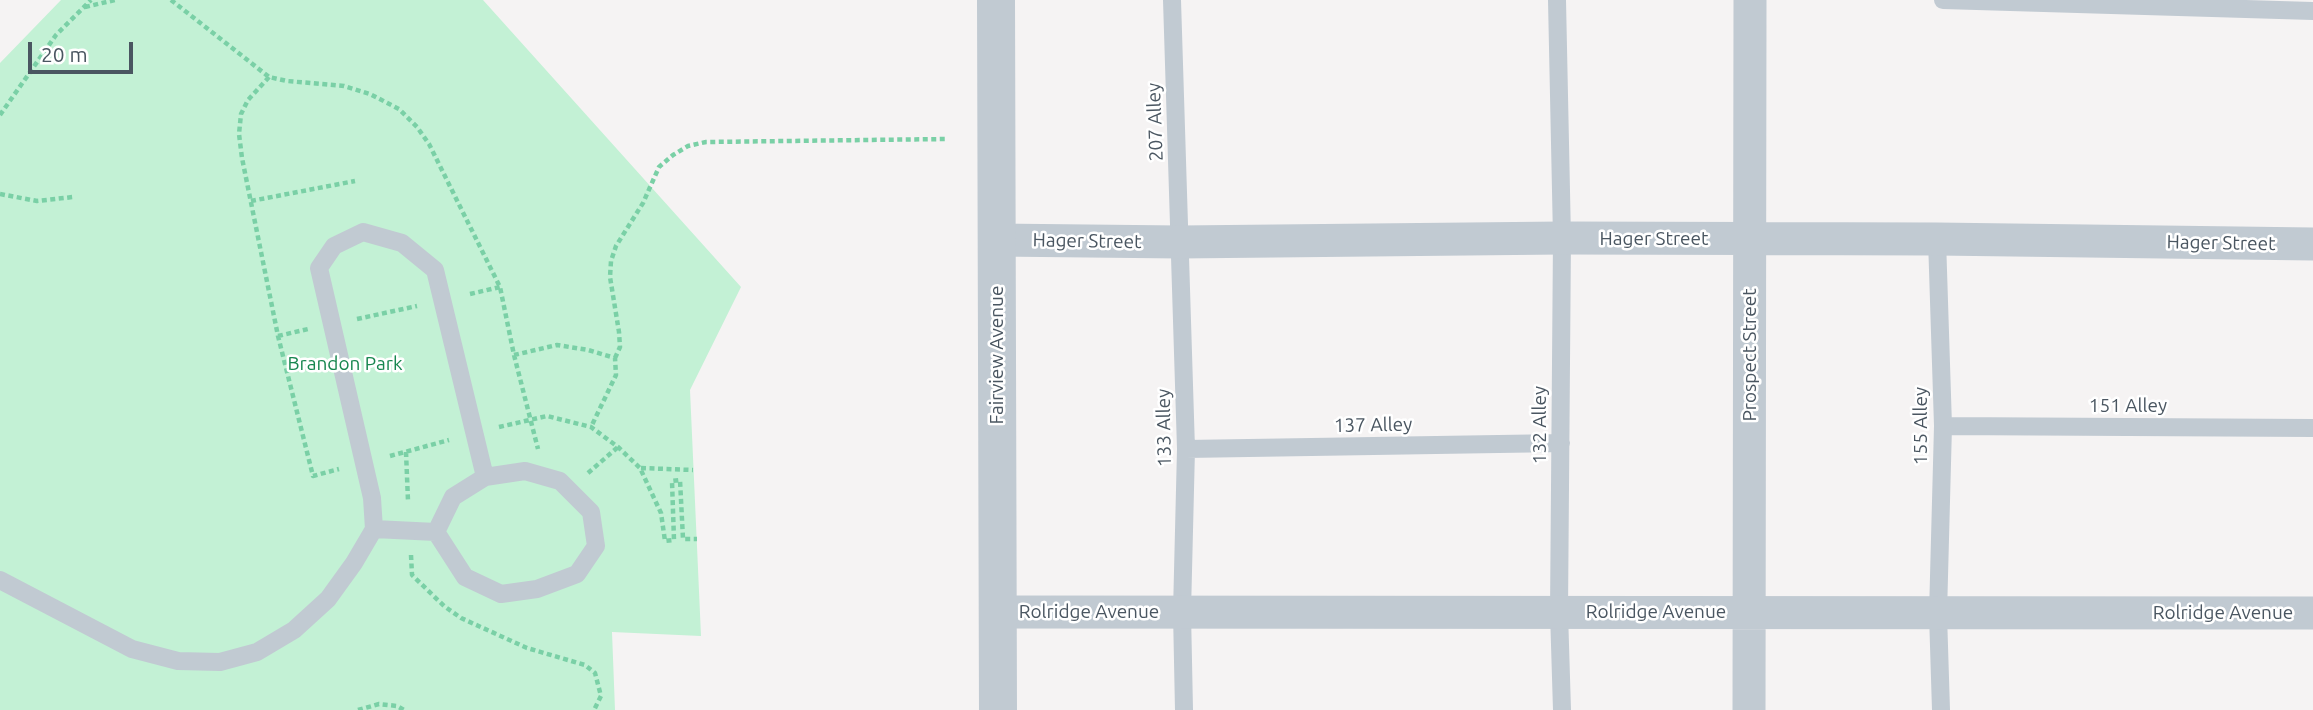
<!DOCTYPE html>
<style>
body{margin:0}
#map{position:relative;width:2313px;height:710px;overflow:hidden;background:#f5f3f3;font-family:Ubuntu,sans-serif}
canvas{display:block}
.scale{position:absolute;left:28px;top:42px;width:105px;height:32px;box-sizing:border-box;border:4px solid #4a5661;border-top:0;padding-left:9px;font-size:21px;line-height:24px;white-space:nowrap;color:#4a5661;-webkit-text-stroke:5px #fff;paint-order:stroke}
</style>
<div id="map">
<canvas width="2313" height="710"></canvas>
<div class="scale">20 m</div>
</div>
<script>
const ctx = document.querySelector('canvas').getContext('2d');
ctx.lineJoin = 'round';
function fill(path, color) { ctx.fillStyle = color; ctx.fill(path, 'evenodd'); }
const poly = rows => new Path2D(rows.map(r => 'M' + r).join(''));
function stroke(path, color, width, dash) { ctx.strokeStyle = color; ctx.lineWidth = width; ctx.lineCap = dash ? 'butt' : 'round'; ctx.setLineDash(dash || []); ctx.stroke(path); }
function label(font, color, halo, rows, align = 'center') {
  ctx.font = font + ' Ubuntu,sans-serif'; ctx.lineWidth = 5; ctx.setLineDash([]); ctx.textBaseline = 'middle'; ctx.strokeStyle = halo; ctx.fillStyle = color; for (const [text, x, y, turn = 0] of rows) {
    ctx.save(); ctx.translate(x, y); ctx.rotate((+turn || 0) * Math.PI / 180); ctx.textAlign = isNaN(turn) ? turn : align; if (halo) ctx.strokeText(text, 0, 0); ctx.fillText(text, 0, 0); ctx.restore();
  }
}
fill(poly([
 [61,0,483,0,741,287,690,390,701,636,612,632,615,710,0,710,0,63]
]), '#c3f1d5');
stroke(poly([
 [171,0,269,77,287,81,344,86,370,94,399,109,417,127,429,144,500,287,514,355,538,449],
 [85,7,115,0],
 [269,77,248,100,241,114,239,134,242,158,278,336,313,476,339,469],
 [0,115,56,35,91,0],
 [0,194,37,201,73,197],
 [251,201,355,181],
 [470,294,500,287],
 [357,319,417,306],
 [278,336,308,329],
 [514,355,557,345,588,350,615,358,616,375,591,427],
 [615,358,620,347,619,332,610,277,611,261,616,246,643,203,659,167,673,155,688,146,706,142,947,139],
 [499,427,547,416,591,427,618,447,640,468,661,513,665,541,674,540,672,481,680,480,683,539,697,539],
 [406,452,408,501],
 [390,456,449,440],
 [641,468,693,470],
 [588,473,618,447],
 [411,555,412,575,444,606,461,618,527,648,585,665,595,673,601,696,594,710],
 [358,710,379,704,397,706,404,710]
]), '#7ad0a6', 4.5, [5, 3.5]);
stroke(poly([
 [1172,0,1186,449,1182,612,1184,710],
 [1557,0,1562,238,1559,612,1562,710],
 [1943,0,2313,11],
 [1937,239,1943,426,1938,614,1941,710],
 [1943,426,2313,428],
 [1186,449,1561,443],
 [374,529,436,532,465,577,501,594,537,589,577,574,596,546,591,512,560,481,525,471,485,477,453,497,436,532],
 [0,580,132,649,178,661,220,662,257,652,294,630,328,599,354,563,374,529,372,498,319,268,334,246,363,232,402,243,435,270,485,477]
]), '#c1cad2', 18);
stroke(poly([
 [996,240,1180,242,1562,238,1937,239,2313,244],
 [999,612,2313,613],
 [1749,710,1750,0]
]), '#c1cad2', 33);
stroke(poly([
 [996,0,998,710]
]), '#c1cad2', 38);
label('19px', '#4a5661', '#fff', [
 ["207 Alley",1155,122,-92],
 ["Hager Street",1654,239],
 ["Hager Street",1087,241,1],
 ["Hager Street",2221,243,1],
 ["Fairview Avenue",997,355,-90],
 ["Prospect Street",1750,355,-90],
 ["151 Alley",2128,406],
 ["137 Alley",1373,425,-1],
 ["132 Alley",1540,425,-90],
 ["155 Alley",1921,426,-90],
 ["133 Alley",1164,428,-91],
 ["Rolridge Avenue",1089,612],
 ["Rolridge Avenue",1656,612],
 ["Rolridge Avenue",2223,613]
]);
label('19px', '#17864f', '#fff', [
 ["Brandon Park",345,364]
]);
</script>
